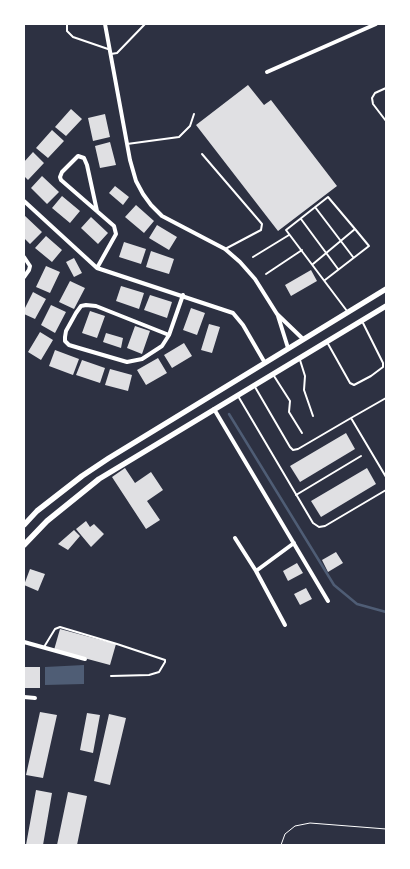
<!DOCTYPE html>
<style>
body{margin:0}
#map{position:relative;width:410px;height:869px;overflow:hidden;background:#2d3142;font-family:Signika,sans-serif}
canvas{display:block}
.frame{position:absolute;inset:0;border:25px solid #fff;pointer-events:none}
</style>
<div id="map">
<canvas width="410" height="869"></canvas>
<div class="frame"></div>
</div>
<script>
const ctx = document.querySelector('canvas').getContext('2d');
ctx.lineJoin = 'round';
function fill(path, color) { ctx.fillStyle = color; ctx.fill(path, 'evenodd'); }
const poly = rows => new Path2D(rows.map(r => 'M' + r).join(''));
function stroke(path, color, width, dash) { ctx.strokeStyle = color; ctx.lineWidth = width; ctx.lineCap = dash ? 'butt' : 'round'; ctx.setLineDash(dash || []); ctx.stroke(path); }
fill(poly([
 [84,665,84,684,45,685,45,667]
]), '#4f5d75');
stroke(poly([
 [229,414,334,585,357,604,386,612]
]), '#4f5d75', 2.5);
fill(poly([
 [248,85,264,105,271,100,337,186,278,231,196,125],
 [71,109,82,119,66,136,55,127],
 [105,114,110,137,93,141,88,118],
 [52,130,64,141,48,158,36,148],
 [110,142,116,165,100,168,95,146],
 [33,152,44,163,28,180,24,176,24,162],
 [42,176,59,192,47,204,31,188],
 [115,186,129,197,123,205,109,193],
 [62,196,80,211,70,223,52,208],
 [136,205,154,221,144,233,125,217],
 [24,215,42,232,30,244,24,238],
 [91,217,108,233,98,244,81,228],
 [157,225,177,237,169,250,149,238],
 [46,236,62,250,52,262,35,248],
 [124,242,146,249,141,264,119,257],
 [151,251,174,259,169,274,146,267],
 [74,258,82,273,74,277,66,262],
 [46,266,60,272,50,293,36,287],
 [311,270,317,281,291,296,285,285],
 [70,281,85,288,74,309,59,302],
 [121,286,144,293,139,309,116,301],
 [33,292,46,299,35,319,24,314,24,310],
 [150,295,172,302,167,318,144,310],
 [51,305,66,312,55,333,41,325],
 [191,308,205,313,197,335,183,330],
 [90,311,105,316,97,338,82,333],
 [209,324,220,327,212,353,201,350],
 [135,326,150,331,142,354,127,348],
 [40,332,53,340,41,360,28,352],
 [106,333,123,338,121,348,103,342],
 [184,343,192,356,172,368,164,355],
 [55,350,79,359,73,375,49,366],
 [158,358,167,373,146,385,137,370],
 [82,360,105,368,100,383,76,375],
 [110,369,132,375,128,391,105,385],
 [346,433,355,449,300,482,290,466],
 [125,468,135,483,151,472,163,490,147,501,160,520,146,529,112,477],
 [367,468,376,484,321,517,311,501],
 [86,521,90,527,94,524,104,534,91,547,76,529],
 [74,530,80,536,68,550,58,544],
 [336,552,343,563,328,572,322,560],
 [297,563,303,573,288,581,283,571],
 [30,569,45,574,38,591,24,585],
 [306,588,312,599,300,605,294,594],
 [60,629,116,644,110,665,54,650],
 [24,667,40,667,40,688,24,688],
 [40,712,57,715,43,778,26,775],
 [87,713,100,715,93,753,80,750],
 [109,714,126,718,110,785,94,781],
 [36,790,52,793,43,845,26,845],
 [68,792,87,796,77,845,57,845]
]), '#e0e0e3');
stroke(poly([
 [281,845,285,834,295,826,310,823,386,829]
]), '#fff', 1);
stroke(poly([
 [67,24,67,31,73,37,108,49],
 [111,54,117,53,145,24],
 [386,88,375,93,372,98,373,104,386,121],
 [127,144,179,137,190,126,194,114],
 [202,154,262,224,261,230,227,248],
 [315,207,353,257],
 [301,219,338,269],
 [253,257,289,235],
 [313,264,355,229,328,197,286,230,347,311],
 [266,274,302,250],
 [325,280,369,246,355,229],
 [327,342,350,383,354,385,371,376,383,367,383,363,363,323],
 [300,360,305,376,304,390,313,416],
 [274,376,290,401,289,412,302,433],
 [255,387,290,447,293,450,298,449,351,418],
 [238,396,313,523,319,527,325,526,386,490],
 [386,398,351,418,386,477],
 [296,495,361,456],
 [44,647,55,629,60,627,117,644,165,660,165,662,159,672,149,675,111,676]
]), '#fff', 2);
stroke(poly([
 [105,24,130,160,136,181,143,194,151,205,162,216,225,249,240,262,255,279,277,314,303,339],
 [267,72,376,24],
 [24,201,97,268,233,313,243,325,265,363],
 [24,257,30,266,29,270,24,277],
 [97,268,116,234,114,226,61,180,60,177,62,172,78,156,84,158,87,165,97,211],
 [278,316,288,348],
 [169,335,96,306,86,305,81,306,76,313,66,331,65,337,65,341,69,345,79,348,127,362,142,359,162,346,169,335,183,295],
 [214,409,328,601],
 [235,538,256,571,285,625],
 [256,571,294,543],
 [24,642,85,659],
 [24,697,35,698]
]), '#fff', 4);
stroke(poly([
 [24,525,37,511,82,476,109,458,386,289],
 [24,545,47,521,99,479,386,306]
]), '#fff', 5.5);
</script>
